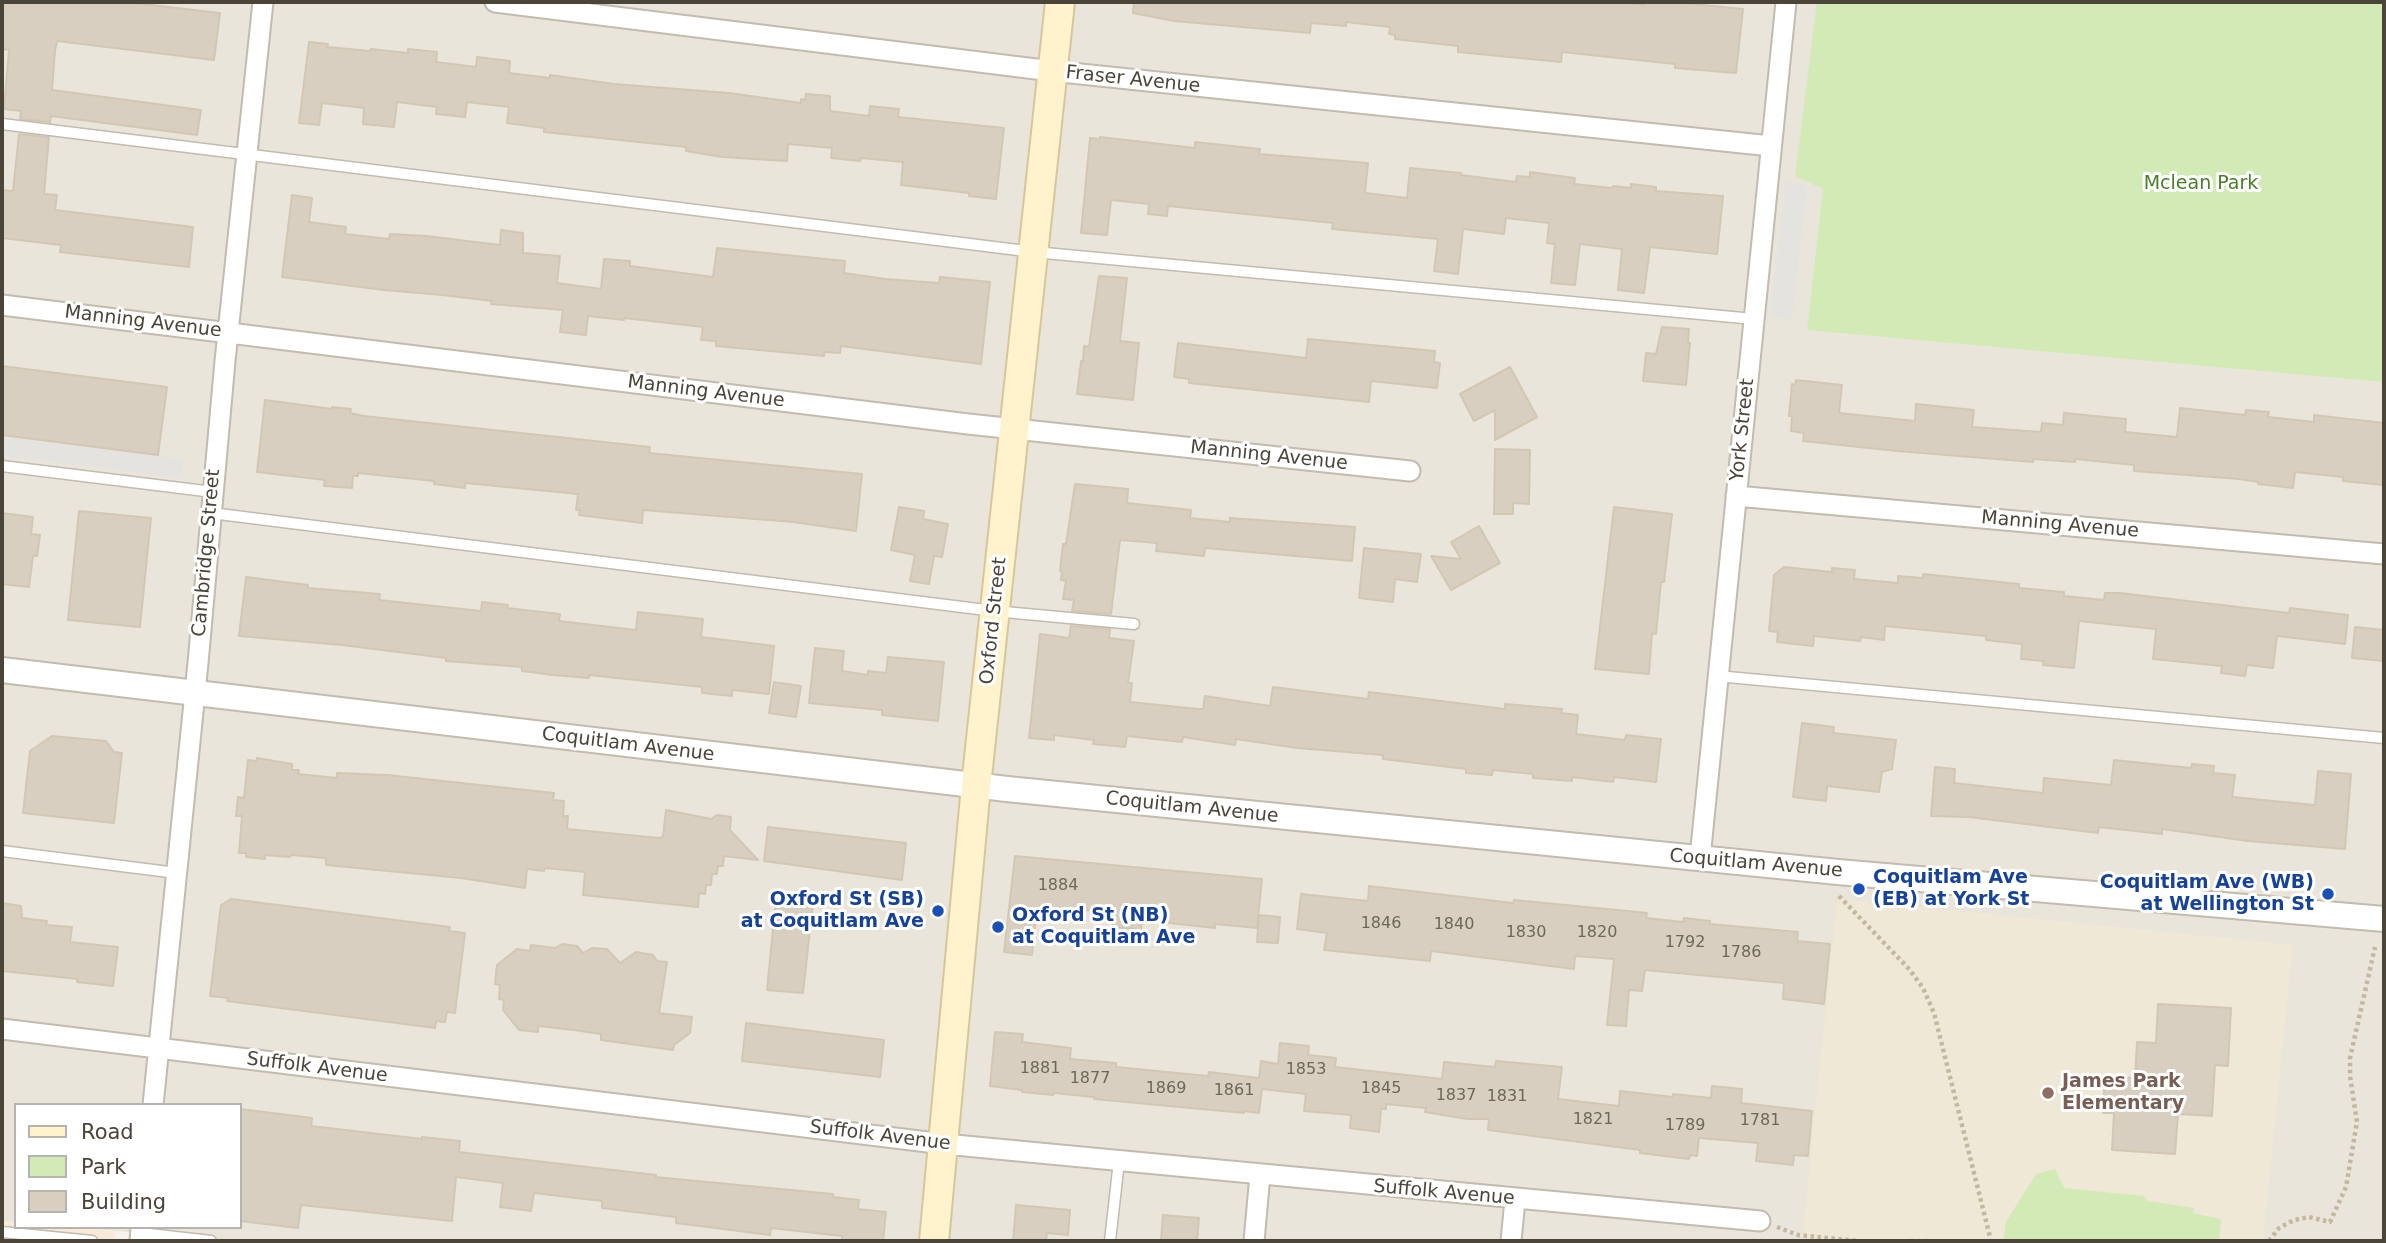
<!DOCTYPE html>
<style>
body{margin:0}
#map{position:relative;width:2386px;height:1243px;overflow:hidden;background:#f6f3ec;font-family:"DejaVu Sans",sans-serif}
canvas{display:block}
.frame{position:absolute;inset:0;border:4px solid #4b4439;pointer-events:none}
.legend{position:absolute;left:14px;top:1103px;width:228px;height:126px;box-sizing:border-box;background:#fff;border:2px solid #b7b4b0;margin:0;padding:9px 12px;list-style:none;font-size:21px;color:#4b4439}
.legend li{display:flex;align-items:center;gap:14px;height:35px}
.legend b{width:35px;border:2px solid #b7b4b0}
</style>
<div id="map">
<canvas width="2386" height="1243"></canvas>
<div class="frame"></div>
<ul class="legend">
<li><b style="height:9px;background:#fff3cd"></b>Road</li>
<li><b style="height:19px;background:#d2eab5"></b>Park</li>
<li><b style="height:19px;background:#d8cfc1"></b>Building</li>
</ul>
</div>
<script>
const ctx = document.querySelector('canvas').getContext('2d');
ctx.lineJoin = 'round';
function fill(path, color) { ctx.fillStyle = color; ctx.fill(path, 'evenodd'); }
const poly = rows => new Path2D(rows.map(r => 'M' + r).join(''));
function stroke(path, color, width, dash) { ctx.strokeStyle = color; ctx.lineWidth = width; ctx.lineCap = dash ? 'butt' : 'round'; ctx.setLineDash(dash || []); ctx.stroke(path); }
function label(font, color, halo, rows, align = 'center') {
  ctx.font = font + ' "DejaVu Sans",sans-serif'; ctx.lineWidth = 6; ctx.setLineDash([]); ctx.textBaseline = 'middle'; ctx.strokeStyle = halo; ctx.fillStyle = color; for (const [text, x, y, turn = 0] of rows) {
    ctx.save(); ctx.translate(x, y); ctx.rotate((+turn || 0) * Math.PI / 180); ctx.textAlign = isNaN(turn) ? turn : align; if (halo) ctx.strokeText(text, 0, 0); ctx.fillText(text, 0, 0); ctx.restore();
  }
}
fill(poly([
 [2,2,2384,2,2384,1241,140,1241,140,1233,71,1227,240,1227,240,1105,16,1105,16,1222,2,1221]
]), '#eae5da');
fill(poly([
 [2,1221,16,1222,16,1227,71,1227,116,1231,114,1241,2,1241]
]), '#f7ead8');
fill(poly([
 [1837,899,2293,945,2263,1241,1802,1241]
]), '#efe8d6');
fill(poly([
 [1817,2,2384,2,2384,382,1807,330,1823,189,1795,176],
 [2055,1169,2064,1188,2144,1196,2147,1201,2194,1208,2193,1213,2221,1219,2219,1241,2003,1241,2006,1222,2036,1174]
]), '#d2eab5');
fill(poly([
 [1785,182,1807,185,1792,320,1770,316],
 [2,436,184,459,181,478,2,456]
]), '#e5e3e0');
const building = poly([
 [2,2,125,2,220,13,214,60,57,41,55,51,52,90,201,110,197,135,51,116,50,122,20,119,21,111,4,109,9,50,2,49,2,2],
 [1134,2,1616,2,1645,5,1646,2,1674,2,1743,9,1736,73,1675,68,1675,64,1562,52,1561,62,1458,52,1458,46,1395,39,1395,35,1389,34,1390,27,1346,22,1346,26,1311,23,1310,33,1174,21,1133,13,1134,2],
 [309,42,328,44,327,47,370,51,371,49,408,53,408,49,437,52,436,62,476,67,477,57,510,61,509,73,550,78,550,75,614,84,729,93,801,103,801,99,805,100,806,94,830,96,830,111,869,116,870,106,879,107,899,109,898,117,1004,128,996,199,969,196,969,193,901,185,903,162,861,158,860,161,831,158,832,148,788,144,787,161,722,157,686,151,686,147,544,132,544,128,507,123,509,107,467,102,465,117,436,114,437,107,397,102,394,127,363,124,364,108,322,103,319,125,299,123,309,42],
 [19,134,49,137,44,194,57,195,55,210,193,227,189,267,60,252,61,245,2,238,2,190,13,191,19,134],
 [1100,137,1195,148,1195,142,1260,149,1259,154,1368,163,1365,193,1407,198,1410,168,1461,173,1461,175,1516,182,1517,176,1530,177,1530,172,1575,178,1574,184,1612,188,1613,186,1631,188,1631,184,1656,187,1656,191,1723,196,1717,254,1650,247,1644,293,1618,290,1622,249,1580,244,1575,285,1551,283,1555,244,1547,243,1549,223,1506,218,1504,234,1463,229,1458,274,1434,271,1438,239,1332,229,1333,223,1168,206,1167,216,1148,214,1149,204,1111,200,1107,235,1081,233,1090,138,1100,139,1100,137],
 [292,195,312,198,309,222,346,227,345,234,389,239,390,234,426,236,500,245,501,230,523,233,523,253,560,256,557,283,601,289,604,259,630,261,630,266,713,277,717,248,845,261,844,273,885,279,939,283,940,277,990,282,981,364,841,346,840,353,824,352,824,356,716,346,716,341,701,340,703,327,624,318,624,320,588,316,586,335,560,332,563,310,491,304,492,301,442,295,384,290,282,277,292,195],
 [1099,276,1127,278,1120,341,1139,343,1133,400,1077,394,1081,361,1083,361,1084,346,1089,347,1099,276],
 [1662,327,1689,329,1688,343,1690,343,1686,385,1643,381,1646,353,1656,354,1662,327],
 [1308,339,1435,351,1434,362,1440,363,1437,388,1371,381,1369,402,1189,383,1189,379,1174,377,1178,343,1306,358,1308,339],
 [2,366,167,387,158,455,2,435,2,366],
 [1510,367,1537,417,1495,440,1495,410,1474,421,1460,394,1510,367],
 [1796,380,1842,385,1839,413,1915,421,1916,404,1974,410,1972,427,2041,432,2042,423,2063,425,2064,413,2126,419,2125,432,2177,437,2180,408,2245,415,2246,410,2269,412,2268,417,2314,422,2314,415,2384,423,2384,485,2343,481,2343,477,2295,472,2293,488,2258,484,2259,482,2239,479,2134,471,2134,465,2075,459,2075,462,2033,459,2033,462,1897,451,1803,441,1804,433,1791,431,1792,416,1789,416,1792,384,1795,385,1796,380],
 [265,400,332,409,332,407,351,409,350,413,364,416,650,447,649,453,862,474,856,531,793,522,643,510,642,523,579,515,580,510,576,510,578,494,465,483,465,488,434,484,434,481,358,473,358,476,353,476,352,488,324,486,325,480,257,472,265,400],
 [1495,449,1530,450,1529,504,1513,503,1513,514,1494,514,1495,449],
 [1075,484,1128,489,1127,503,1191,510,1190,518,1230,522,1230,518,1355,527,1352,561,1205,548,1204,556,1156,551,1157,543,1120,540,1111,614,1072,611,1074,600,1063,599,1066,581,1061,580,1062,571,1060,571,1063,544,1066,544,1075,484],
 [899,507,924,511,923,519,948,524,942,557,934,556,929,584,910,581,915,555,891,550,899,507],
 [1614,507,1672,514,1664,582,1661,582,1656,634,1652,633,1649,674,1595,669,1614,507],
 [79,511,151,518,140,627,68,620,79,511],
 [2,513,33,517,31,534,40,535,37,556,33,556,29,587,2,584,2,513],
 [1479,526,1500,563,1451,590,1431,556,1461,559,1451,542,1479,526],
 [1364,548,1421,554,1417,582,1395,579,1393,602,1359,598,1364,548],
 [1784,567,1832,572,1832,568,1855,570,1854,579,1898,583,1898,576,1923,578,1923,574,2019,584,2019,588,2064,592,2064,596,2104,600,2105,593,2120,593,2289,613,2290,608,2348,615,2345,644,2277,636,2273,668,2247,665,2245,676,2221,673,2222,666,2153,659,2156,629,2079,621,2074,668,2043,665,2044,661,2021,659,2022,644,1986,640,1986,636,1885,626,1884,640,1861,637,1860,641,1814,636,1813,646,1777,642,1778,632,1769,631,1774,575,1784,567],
 [246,577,308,585,308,588,380,594,379,600,481,611,482,602,508,605,507,608,560,614,559,621,636,630,638,612,703,619,701,637,774,646,769,694,732,690,732,696,702,693,702,687,589,675,589,678,553,675,522,671,522,667,446,661,446,658,342,645,239,636,246,577],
 [1071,626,1110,629,1109,638,1134,641,1128,683,1132,683,1130,702,1198,709,1203,709,1205,696,1270,706,1273,687,1368,699,1369,692,1505,709,1505,704,1562,709,1561,713,1578,715,1576,734,1625,740,1626,735,1661,739,1656,782,1614,777,1613,782,1572,777,1572,781,1533,778,1533,774,1493,770,1492,775,1466,773,1466,769,1383,759,1383,755,1297,748,1236,739,1235,745,1183,737,1182,742,1127,736,1125,747,1093,744,1094,740,1054,735,1054,740,1029,738,1040,634,1069,638,1071,626],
 [2355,627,2384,630,2384,661,2352,658,2355,627],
 [815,648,844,651,842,671,868,675,868,671,886,673,888,657,944,662,938,721,882,715,882,710,809,703,815,648],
 [774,682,801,686,796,717,769,713,774,682],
 [1802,723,1834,727,1833,733,1896,740,1892,769,1882,772,1879,792,1827,786,1826,801,1793,797,1802,723],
 [52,736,106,741,114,752,122,753,114,823,23,813,30,751,52,736],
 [257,758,292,764,292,770,299,770,298,774,337,778,337,773,387,775,554,793,553,800,564,801,563,816,568,816,567,829,659,838,663,837,666,810,711,819,717,815,731,817,730,830,758,860,724,856,723,866,718,866,717,874,712,874,711,885,706,885,705,894,699,893,698,907,583,895,585,872,545,868,544,871,527,869,525,888,461,878,326,865,326,858,291,855,290,857,265,855,265,859,246,857,246,853,239,853,242,816,236,816,238,797,244,798,248,760,257,761,257,758],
 [2114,760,2191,768,2192,764,2214,766,2213,773,2235,775,2232,797,2315,805,2318,771,2351,774,2345,849,2248,841,2162,829,2162,834,2099,827,2098,833,1969,817,1931,816,1935,767,1955,769,1954,783,2043,793,2044,778,2111,785,2114,760],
 [768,827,906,843,902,880,764,861,768,827],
 [1015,856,1262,879,1257,928,1215,924,1215,928,1142,920,1141,930,1113,927,1115,913,1071,909,1070,914,1037,910,1032,955,1004,952,1015,856],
 [1369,886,1513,903,1514,900,1617,910,1647,913,1646,918,1683,922,1684,918,1710,921,1710,924,1798,932,1797,941,1830,944,1824,1004,1783,999,1784,983,1645,970,1642,991,1629,990,1626,1026,1607,1025,1614,959,1575,956,1574,969,1431,951,1430,961,1324,950,1327,933,1297,929,1301,894,1368,901,1369,886],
 [231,899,450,927,449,931,465,933,455,1013,447,1012,445,1022,436,1021,435,1028,227,1001,228,998,210,996,221,905,231,899],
 [776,899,813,903,803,993,767,990,776,899],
 [2,903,21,906,22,918,47,921,46,925,72,927,70,942,118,947,113,986,77,982,78,979,2,971,2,903],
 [1259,915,1280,917,1278,943,1257,942,1259,915],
 [563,944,577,946,583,953,592,948,607,949,620,963,636,952,653,955,657,961,667,962,659,1013,692,1017,690,1033,674,1045,673,1050,601,1040,601,1034,574,1030,538,1026,538,1032,519,1030,503,1010,504,1000,499,999,500,985,495,984,497,965,517,949,530,951,531,945,555,948,563,944],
 [2158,1004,2231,1008,2228,1066,2215,1065,2212,1116,2178,1114,2175,1154,2112,1150,2114,1113,2103,1113,2105,1076,2135,1078,2137,1042,2156,1043,2158,1004],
 [746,1023,884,1040,880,1077,742,1061,746,1023],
 [995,1032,1023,1034,1022,1042,1071,1048,1070,1059,1116,1063,1116,1067,1208,1076,1209,1072,1259,1078,1261,1061,1278,1064,1280,1043,1309,1046,1308,1055,1336,1058,1335,1067,1442,1079,1444,1062,1495,1067,1496,1061,1562,1067,1558,1099,1619,1106,1620,1091,1673,1097,1673,1094,1711,1098,1712,1086,1742,1089,1741,1103,1812,1111,1808,1156,1794,1155,1793,1165,1756,1161,1758,1143,1699,1138,1697,1156,1690,1155,1689,1159,1640,1153,1640,1150,1488,1130,1489,1119,1467,1119,1425,1112,1426,1108,1386,1104,1386,1109,1381,1109,1379,1132,1350,1128,1351,1115,1304,1111,1306,1094,1262,1089,1259,1113,1244,1111,1244,1113,1094,1099,1094,1097,1054,1093,1053,1095,1022,1092,1022,1090,990,1086,995,1032],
 [240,1109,312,1118,311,1126,422,1139,422,1137,460,1141,459,1152,656,1175,655,1177,833,1194,833,1197,859,1200,858,1209,886,1212,883,1241,842,1241,842,1236,771,1228,770,1235,676,1223,676,1217,602,1208,602,1201,534,1193,531,1211,500,1207,503,1183,456,1177,452,1221,301,1205,298,1228,240,1221,240,1109],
 [1016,1205,1070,1210,1068,1235,1047,1233,1046,1241,1013,1241,1016,1205],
 [1163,1215,1199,1218,1197,1241,1161,1241,1163,1215]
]);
fill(building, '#d8cfc1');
stroke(building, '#d3c7b4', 2);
const service = poly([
 [2,124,1034,252,1754,319],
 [2,466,213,492],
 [211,513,994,611,1134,624],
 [1717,676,2384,738],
 [2,851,177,873],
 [2,1232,92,1241],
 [140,1233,211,1241],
 [1110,1241,1119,1161]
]);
const minor = poly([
 [495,2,1052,71,1771,146],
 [2,305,968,424,1410,471],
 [1736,496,2384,554],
 [1700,858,1786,2],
 [2,1029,944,1144,1760,1221],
 [153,1105,198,663,225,361,263,2],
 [140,1241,141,1227],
 [1254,1241,1260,1175],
 [1511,1241,1515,1200]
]);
const tertiary = poly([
 [2,670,1007,789,1838,872,2384,919]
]);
const secondary = poly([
 [934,1241,976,786,1060,2]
]);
stroke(service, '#c2bbae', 13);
stroke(minor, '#c2bbae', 23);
stroke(tertiary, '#c2bbae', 28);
stroke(secondary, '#d6c79b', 32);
stroke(poly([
 [1839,896,1910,970,1923,988,1934,1013,1991,1241],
 [1777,1227,1798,1235,1858,1241],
 [1910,1241,1929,1241],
 [2269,1241,2279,1228,2294,1220,2309,1217,2330,1222,2346,1187,2357,1122,2350,1076,2350,1058,2375,947]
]), '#c4b79f', 4.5, [3.5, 3.5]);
stroke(service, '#fff', 10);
stroke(minor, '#fff', 19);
stroke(tertiary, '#fff', 24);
stroke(secondary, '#fff3cd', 28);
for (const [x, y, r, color] of [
 [1859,889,7,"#1a4fb4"],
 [2328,894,7,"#1a4fb4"],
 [938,911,7,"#1a4fb4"],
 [998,927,7,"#1a4fb4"],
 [2048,1093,7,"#8d6e63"]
]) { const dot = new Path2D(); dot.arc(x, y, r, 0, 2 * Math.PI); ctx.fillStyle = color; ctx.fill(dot); stroke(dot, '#fff', 2.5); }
label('16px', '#6e675b', null, [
 ["1884",1058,886],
 ["1846",1381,924],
 ["1840",1454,925],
 ["1830",1526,933],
 ["1820",1597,933],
 ["1792",1685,943],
 ["1786",1741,953],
 ["1881",1040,1069],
 ["1853",1306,1070],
 ["1877",1090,1079],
 ["1869",1166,1089],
 ["1845",1381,1089],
 ["1861",1234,1091],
 ["1837",1456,1096],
 ["1831",1507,1097],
 ["1821",1593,1120],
 ["1781",1760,1121],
 ["1789",1685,1126]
]);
label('19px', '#4b4439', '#fff', [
 ["Fraser Avenue",1133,80,6],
 ["Manning Avenue",143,322,7],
 ["Manning Avenue",706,392,7],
 ["York Street",1743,430,-84],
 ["Manning Avenue",1269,456,6],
 ["Manning Avenue",2060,525,5],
 ["Cambridge Street",207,553,-85],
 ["Oxford Street",994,621,-84],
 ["Coquitlam Avenue",628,745,7],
 ["Coquitlam Avenue",1192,808,6],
 ["Coquitlam Avenue",1756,864,5],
 ["Suffolk Avenue",317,1068,7],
 ["Suffolk Avenue",880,1136,7],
 ["Suffolk Avenue",1444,1193,5]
]);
label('19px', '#4a7f2a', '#fff', [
 ["Mclean Park",2201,184]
]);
label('bold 19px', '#164399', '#fff', [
 ["Coquitlam Ave",1873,878],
 ["(EB) at York St",1873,900],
 ["Coquitlam Ave (WB)",2314,883,"right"],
 ["at Wellington St",2314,905,"right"],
 ["Oxford St (SB)",924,900,"right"],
 ["at Coquitlam Ave",924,922,"right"],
 ["Oxford St (NB)",1012,916],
 ["at Coquitlam Ave",1012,938]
], 'left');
label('bold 19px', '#785e54', '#fff', [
 ["James Park",2062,1082],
 ["Elementary",2062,1104]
], 'left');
</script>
